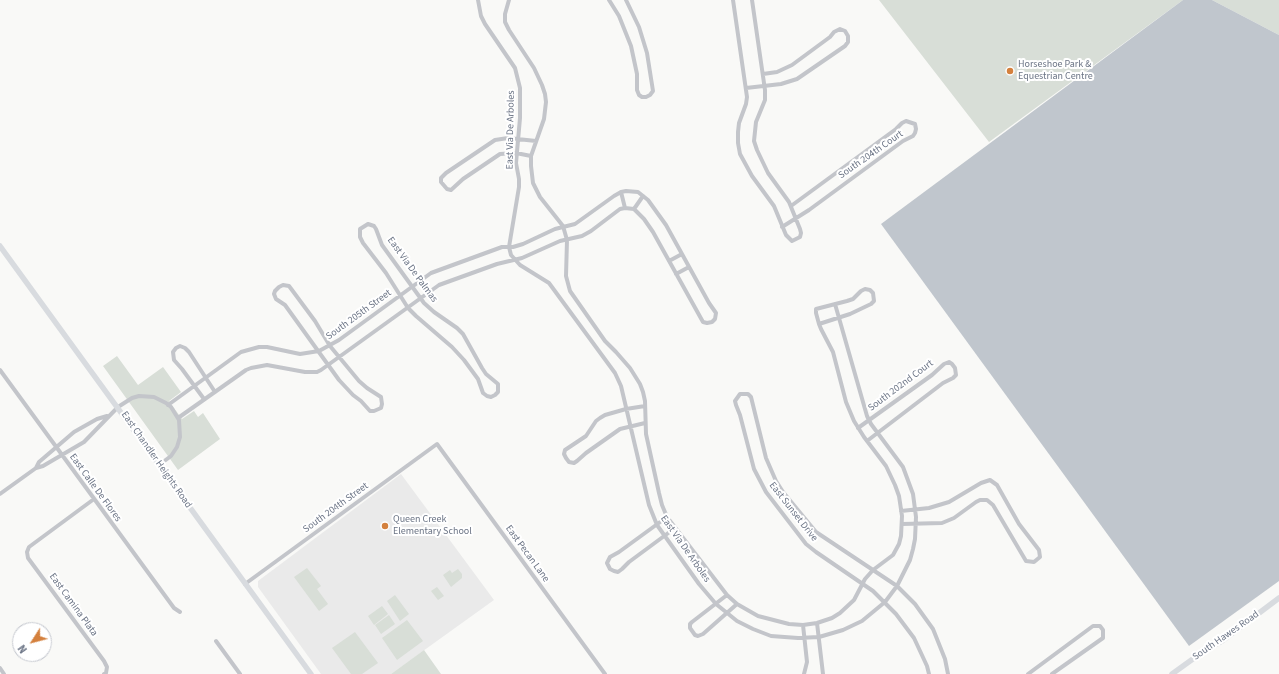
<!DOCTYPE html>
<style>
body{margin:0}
#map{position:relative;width:1279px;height:674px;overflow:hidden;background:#f9f9f7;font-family:"Source Sans 3",sans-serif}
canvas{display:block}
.north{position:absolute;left:12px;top:622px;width:40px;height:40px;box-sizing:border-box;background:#fff;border:1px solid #c4c7ce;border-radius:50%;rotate:234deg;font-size:11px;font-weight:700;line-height:16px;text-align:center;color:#6b7485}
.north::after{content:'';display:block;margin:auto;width:14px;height:18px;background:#d4803d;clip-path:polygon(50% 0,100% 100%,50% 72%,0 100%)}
</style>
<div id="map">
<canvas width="1279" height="674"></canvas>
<div class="north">N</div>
</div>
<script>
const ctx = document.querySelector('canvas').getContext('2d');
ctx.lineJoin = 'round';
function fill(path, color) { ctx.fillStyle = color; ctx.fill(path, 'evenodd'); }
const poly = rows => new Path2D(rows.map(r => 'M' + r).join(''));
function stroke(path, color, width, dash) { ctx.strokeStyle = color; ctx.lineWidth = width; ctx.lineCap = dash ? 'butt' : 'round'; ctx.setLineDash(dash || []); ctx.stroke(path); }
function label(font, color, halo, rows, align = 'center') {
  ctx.font = font + ' "Source Sans 3",sans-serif'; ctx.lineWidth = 4; ctx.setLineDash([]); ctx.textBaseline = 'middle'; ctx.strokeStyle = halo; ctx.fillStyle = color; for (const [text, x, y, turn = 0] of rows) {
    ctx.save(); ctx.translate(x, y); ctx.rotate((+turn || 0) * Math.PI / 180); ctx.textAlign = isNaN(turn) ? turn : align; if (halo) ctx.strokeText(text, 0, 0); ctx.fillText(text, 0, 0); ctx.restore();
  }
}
fill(poly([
 [401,474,494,600,391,674,321,674,258,587,258,581]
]), '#eaeaea');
fill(poly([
 [879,0,1183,0,989,142],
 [1212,0,1279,0,1279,35],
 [117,356,138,385,163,367,181,392,169,401,182,419,194,411,198,417,203,413,220,439,178,470,103,366],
 [307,568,321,586,317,589,328,604,319,611,294,577],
 [458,569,462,574,462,578,451,587,443,575,450,570,452,573],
 [437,587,444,596,438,600,431,591],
 [395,595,409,614,400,621,387,601],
 [382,606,388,614,374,625,368,616],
 [389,615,395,624,381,634,375,625],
 [407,620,423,641,397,660,382,638],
 [355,632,378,663,362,674,351,674,332,648],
 [424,650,441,674,391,674]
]), '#d8ded7');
fill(poly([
 [1183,0,1212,0,1279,35,1279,581,1189,646,881,224]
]), '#c0c6cd');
stroke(poly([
 [478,0,481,16,485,24,515,68,520,88,520,118,516,163,519,179,519,187,509,247,511,255,520,265,549,283,615,373,621,386,649,505,657,525,699,584,716,604,737,621,753,629,771,636,798,638,819,637,843,630,862,621,885,602,897,586,910,560,913,549,915,539,916,517,913,494,903,467,871,424,867,416,835,304],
 [509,0,505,14,505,22,509,30,534,68,542,85,545,94,546,102,544,119,531,156,531,166,533,183,540,197,563,226,567,240,566,276,570,291,605,341,616,352,630,368,640,384,643,392,645,401,646,434,659,493,662,505,667,517,727,595,737,604,758,616,789,624,803,625,817,623,832,618,840,613,854,600,865,579,873,570,893,555,899,544,901,536,902,516,899,496,895,485,886,466,864,437,854,421,846,402,833,352,821,329,819,324,816,313,816,309,847,301,853,299,861,291,865,289,870,290,873,293,874,301,871,304,850,314,819,324],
 [609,0,619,16,631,46,637,74,637,90,639,95,642,97,646,97,650,95,653,91,647,53,639,27,626,0],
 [733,0,747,97,746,104,739,123,738,132,738,143,740,154,752,176,774,206,786,235,792,241,800,237,801,233,800,229,789,202,768,173,757,150,754,141,756,122,765,100,765,90,752,0],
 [746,88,781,84,797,79,845,46,848,42,848,36,845,31,840,29,834,32,830,37,792,65,777,72,763,74],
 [531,156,516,153,500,154,463,179,451,190,447,189,441,182,441,178,446,173,495,140,508,138,536,141],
 [621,192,625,208],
 [634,209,643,196],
 [368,224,374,226,376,229,382,245,424,303,434,312,457,328,463,334,482,368,486,374,498,384,498,392,495,395,491,397,487,396,483,393,478,379,464,360,452,347,416,316,408,308,386,273,363,243,360,237,360,229,368,224],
 [782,227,809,210,903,141,913,136,915,133,916,129,915,124,906,121,902,123,896,129,791,206],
 [669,261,682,254],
 [676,274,689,267],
 [283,285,289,286,292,290,315,321,330,346,359,381,367,388,381,397,382,404,381,408,374,411,370,411,361,401,353,395,339,380,285,305,276,299,274,294,275,291,279,287,283,285],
 [0,370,174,608,180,612],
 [204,399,182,369,174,360,173,352,176,348,180,346,185,348,189,352,215,392],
 [168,405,241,352,259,347,267,347,300,354,319,351,339,340,431,273,502,247,513,247,523,244,555,229,575,224,614,196,621,192,626,191,638,192,648,200,666,225,709,303,716,313,715,319,712,322,707,323,703,322,653,232,644,219,634,209,625,208,620,209,591,231,582,236,560,241,522,258,497,264,439,285,321,370,317,372,305,372,267,365,251,368,246,370,178,418],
 [645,406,626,409,605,415,600,418,596,421,586,436,565,450,564,454,566,458,569,462,574,463,577,461,586,453,620,429,645,423],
 [858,428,932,375,944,364,949,362,952,364,955,368,956,375,953,378,943,383,867,441],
 [36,468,39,462,74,432,97,419,107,416],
 [0,494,36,468,43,466,84,442,118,407,132,398,139,396,154,397,166,403,171,407,179,420,180,437,177,447,171,456,159,465],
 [94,499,29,547,27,552,28,558,104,661,107,667,106,673,104,674],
 [901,511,929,508,949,502,981,483,990,480,997,485,1019,524,1039,550,1040,557,1034,562,1026,561,993,505,987,500,980,500,976,502,954,518,942,523,902,524],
 [667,517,619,552,610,557,607,563,610,569,614,571,618,572,622,569,629,562,675,528],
 [245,584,437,444,605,674],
 [727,595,692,622,690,624,690,628,695,635,698,636,703,634,737,604],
 [817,623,823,674],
 [803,625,807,662,804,674],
 [216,641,240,674],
 [0,668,4,674],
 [929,674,927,666,914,638,896,614,873,591,816,552,806,544,766,492,754,469,740,415,736,405,735,401,740,394,748,394,751,397,766,458,776,481,783,492,816,532,897,586,915,604,933,629,945,659,948,674],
 [1028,674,1093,626,1100,626,1103,630,1103,638,1052,674]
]), '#c3c5ca', 4);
stroke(poly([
 [0,246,311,674],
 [1172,674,1197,656,1222,641,1279,598]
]), '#d8dbdf', 5.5);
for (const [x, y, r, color] of [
 [1010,71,4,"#d4803d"],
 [385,526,4,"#d4803d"]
]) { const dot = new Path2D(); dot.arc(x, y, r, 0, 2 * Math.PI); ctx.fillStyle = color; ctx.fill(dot); stroke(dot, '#fff', 1.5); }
label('10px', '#6b7485', '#fff', [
 ["Horseshoe Park &",1018,65],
 ["Equestrian Centre",1018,77],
 ["Queen Creek",393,520],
 ["Elementary School",393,532]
], 'left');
label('10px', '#6b7485', '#fff', [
 ["East Via De Arboles",511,130,-89],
 ["South 204th Court",871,155,-35],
 ["East Via De Palmas",412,270,54],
 ["South 205th Street",359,315,-36],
 ["South 202nd Court",901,386,-37],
 ["East Chandler Heights Road",156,460,55],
 ["East Calle De Flores",95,488,54],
 ["South 204th Street",336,508,-36],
 ["East Sunset Drive",793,512,52],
 ["East Via De Arboles",685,549,55],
 ["East Pecan Lane",527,554,54],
 ["East Camina Plata",73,605,54],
 ["South Hawes Road",1226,636,-35]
]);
</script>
